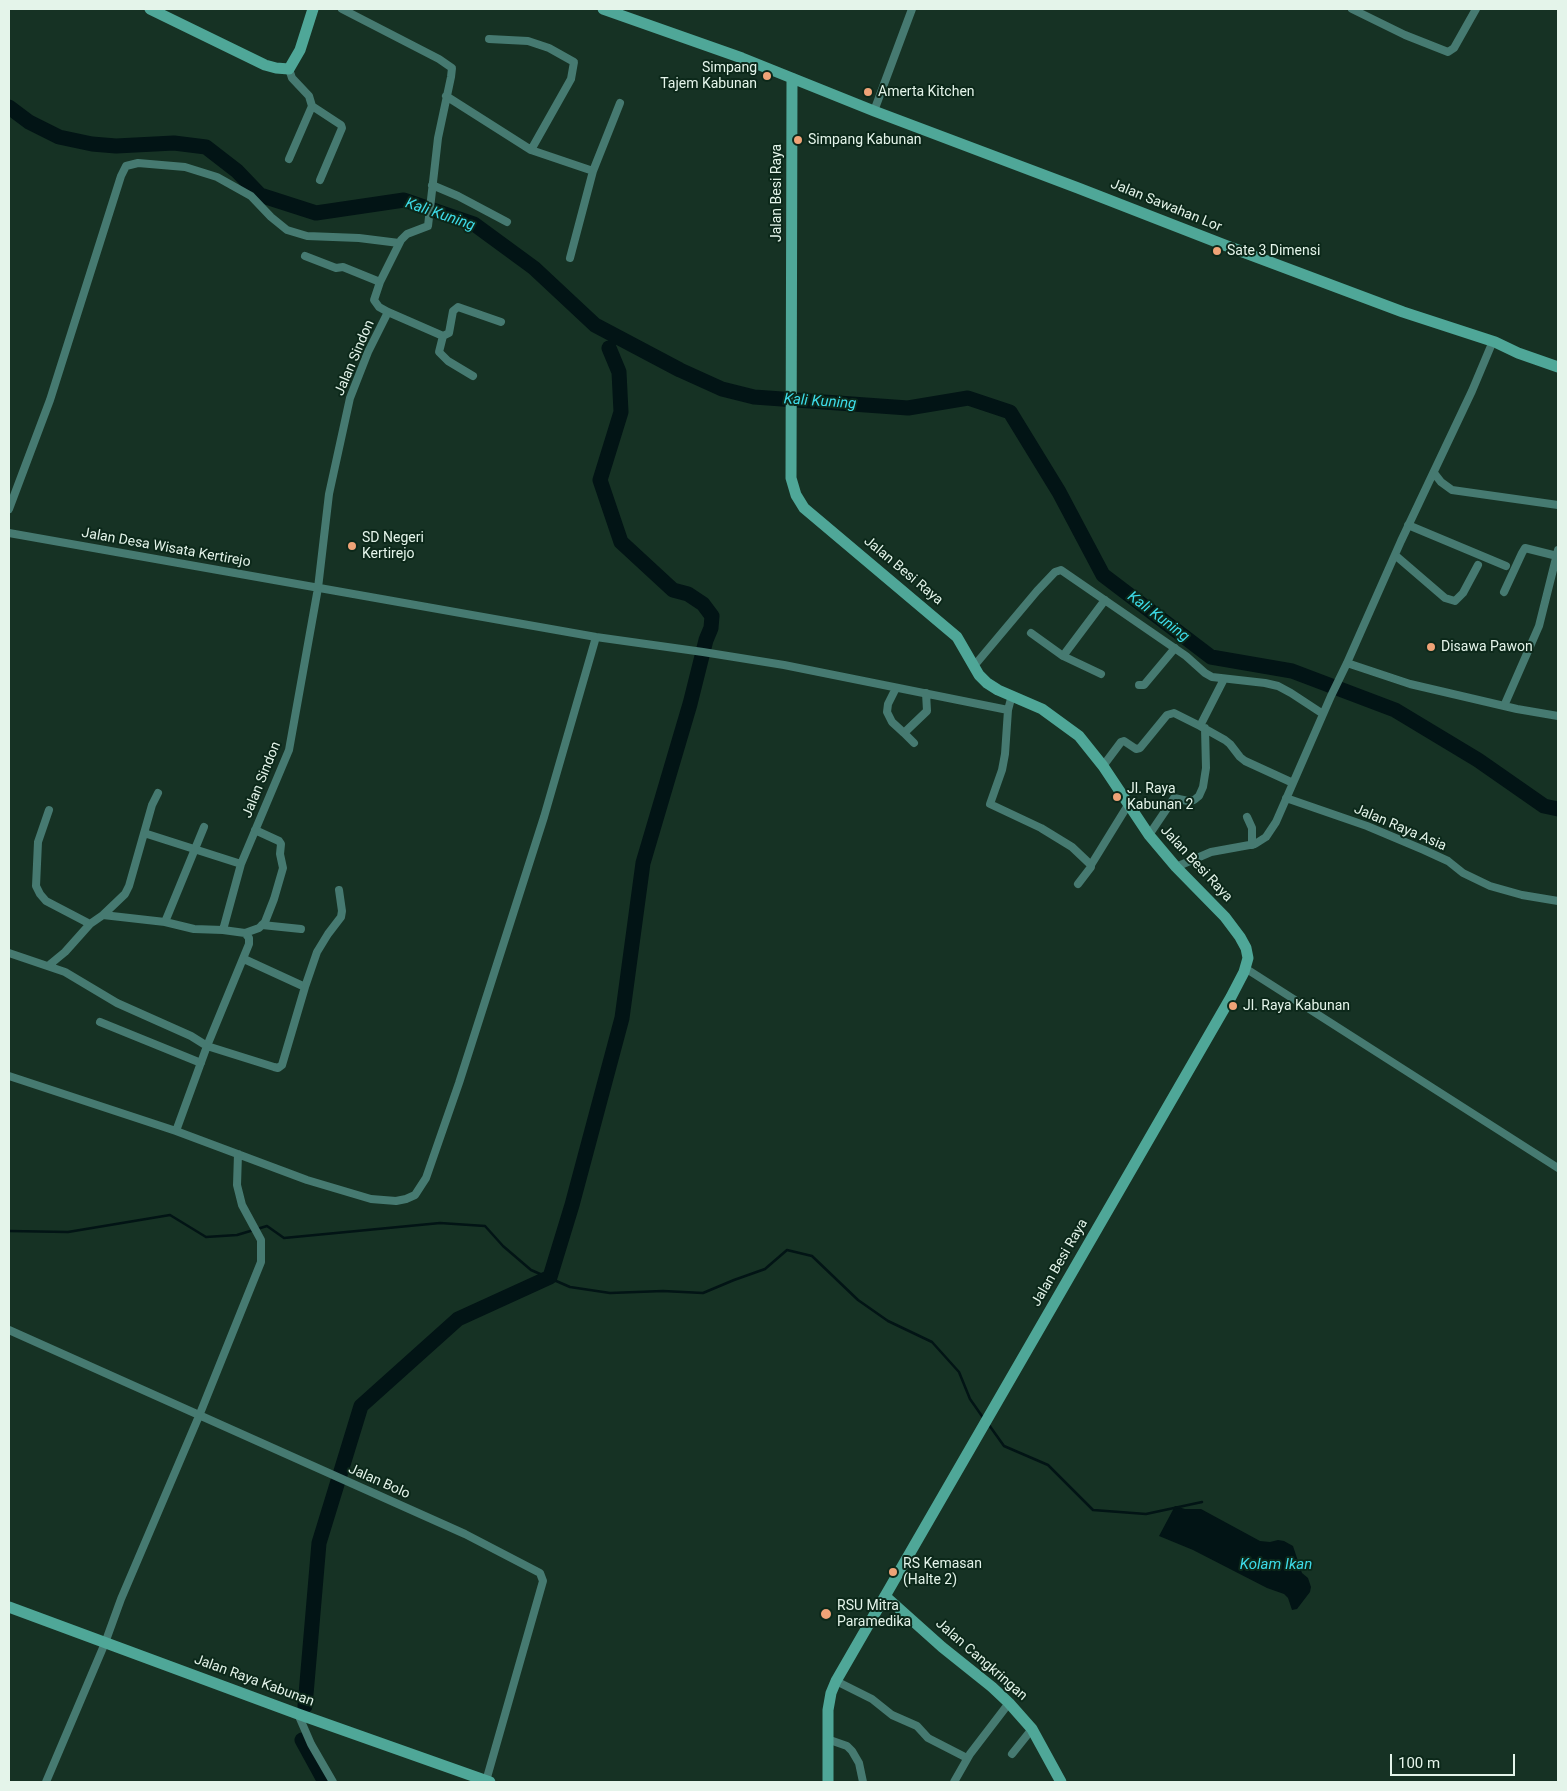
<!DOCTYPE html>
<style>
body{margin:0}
#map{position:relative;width:1567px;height:1791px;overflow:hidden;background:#163224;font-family:Roboto,sans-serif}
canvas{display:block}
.frame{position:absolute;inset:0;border:10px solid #e4f4ea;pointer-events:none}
.scale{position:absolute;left:1390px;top:1754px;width:125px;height:22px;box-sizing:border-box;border:2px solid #e4f4ea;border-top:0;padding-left:6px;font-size:15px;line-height:18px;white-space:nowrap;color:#e4f4ea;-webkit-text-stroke:4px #0c281a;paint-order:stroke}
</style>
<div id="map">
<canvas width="1567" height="1791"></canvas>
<div class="frame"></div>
<div class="scale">100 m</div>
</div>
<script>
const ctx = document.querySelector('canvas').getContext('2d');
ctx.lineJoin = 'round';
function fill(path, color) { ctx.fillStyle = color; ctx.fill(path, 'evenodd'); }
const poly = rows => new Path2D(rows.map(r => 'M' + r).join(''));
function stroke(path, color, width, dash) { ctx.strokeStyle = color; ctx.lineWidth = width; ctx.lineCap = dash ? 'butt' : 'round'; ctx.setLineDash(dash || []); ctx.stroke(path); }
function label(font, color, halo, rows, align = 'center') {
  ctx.font = font + ' Roboto,sans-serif'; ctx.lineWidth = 4; ctx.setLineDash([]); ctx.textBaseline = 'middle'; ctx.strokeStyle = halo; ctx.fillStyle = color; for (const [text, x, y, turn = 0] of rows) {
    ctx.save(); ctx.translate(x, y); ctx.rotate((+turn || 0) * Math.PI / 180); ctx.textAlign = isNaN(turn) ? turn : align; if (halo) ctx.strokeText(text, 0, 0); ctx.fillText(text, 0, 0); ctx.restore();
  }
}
fill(poly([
 [1175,1506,1185,1509,1201,1509,1260,1541,1270,1542,1278,1540,1284,1541,1293,1546,1302,1573,1308,1578,1311,1587,1310,1592,1297,1609,1292,1610,1288,1598,1284,1594,1267,1588,1193,1550,1159,1536]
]), '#021415');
stroke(poly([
 [1539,798,1545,802,1558,804],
 [9,1231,68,1232,170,1215,206,1237,237,1235,267,1226,284,1238,440,1223,485,1226,503,1246,531,1270,570,1287,610,1293,663,1291,703,1293,734,1280,765,1269,787,1250,812,1256,858,1300,888,1321,932,1342,959,1372,970,1399,984,1419],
 [989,1425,1004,1446,1048,1465,1093,1510,1146,1514,1202,1502]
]), '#021415', 2.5);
stroke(poly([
 [9,107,29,122,59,137,92,144,116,146,174,143,206,147,237,171,260,195,316,213,404,200,474,224,534,268,595,325,680,370,722,389,754,397,908,408,968,398,1010,412,1059,492,1103,575,1211,657,1292,671,1395,710,1478,760,1544,806,1558,809],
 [305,1706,319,1543,361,1406,458,1319,550,1277,572,1205,622,1018,643,863,690,704,706,640,711,628,712,616,703,604,688,594,673,590,621,542,600,480,621,412,619,372,609,348],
 [302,1740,325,1782]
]), '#021415', 15);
stroke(poly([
 [342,9,439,59,452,68,451,77,438,138,428,226,407,234,401,240,380,282,374,300,379,307,388,312,443,336],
 [1352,9,1405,35,1448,52,1454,48,1476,9],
 [489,39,528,41,549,48,574,62,571,79,531,150],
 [289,69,292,78,309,96,312,106,289,159],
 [446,96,531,150,593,171],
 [312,106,341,125,342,128,320,180],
 [874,111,912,9],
 [432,185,458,196,507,222],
 [305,256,336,268,343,267,380,282],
 [570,258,593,171,620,103],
 [473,376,448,361,439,352,443,336,449,333,453,311,458,307,501,322],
 [1434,473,1441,482,1452,490,1558,505],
 [9,509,50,400,121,176,126,166,138,163,185,167,217,177,251,196,271,217,287,230,307,236,359,238,399,243],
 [1408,525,1506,566],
 [9,533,596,637,703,652,784,665,1008,710,1012,695],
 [1395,555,1445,598,1455,601,1463,593,1478,565],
 [1504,592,1522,553,1525,548,1557,556],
 [1031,633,1063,656,1105,600],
 [1063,656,1101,674],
 [1347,663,1410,684,1517,709,1558,716],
 [974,666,1037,591,1055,572,1061,570,1186,656,1205,673,1212,677,1265,683,1278,686,1291,693,1323,714],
 [1139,685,1144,685,1175,648],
 [896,688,888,704,887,712,892,722,904,733],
 [1504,706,1539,626,1558,550],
 [1008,710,1005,754,1002,770,990,804,1041,828,1072,847,1091,865,1091,867,1078,884],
 [1200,726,1224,679],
 [914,743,904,733,927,711,926,693],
 [1103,766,1121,742,1124,741,1136,749,1140,748,1167,715,1174,713,1200,726,1225,740,1230,744,1240,757,1245,761,1293,783],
 [1286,798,1367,826,1424,850,1448,861,1463,873,1490,886,1522,895,1558,901],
 [49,810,38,842,36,886,40,894,46,901,90,924],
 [1247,817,1252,828,1252,845],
 [144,833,241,864],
 [1149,835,1174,798,1188,801,1194,800,1199,796,1203,787,1206,768,1205,728],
 [1091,865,1128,805],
 [1176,867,1211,852,1255,844,1266,837,1276,822,1331,696,1347,663,1401,541,1472,391,1493,341],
 [103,915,125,894,129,886,152,805,158,793],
 [165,922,194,929,223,930],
 [262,925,301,929],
 [245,933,259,928,265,922,274,899,283,868,280,854,281,844,279,841,255,830],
 [9,953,65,972,117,1003,191,1036,207,1046,249,944,249,938,245,933,223,930,241,864,289,750,318,588,329,494,350,398,368,352,388,312],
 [244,959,305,987],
 [48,966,65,952,90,924,103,915,165,922,204,827],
 [1245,968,1558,1168],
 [100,1022,201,1063],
 [9,1076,176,1131,307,1180,371,1199,396,1201,406,1199,415,1195,426,1178,459,1083,544,817,596,637],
 [176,1131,207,1046,274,1067,278,1068,282,1065,305,987,317,952,328,934,341,917,342,911,339,890],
 [9,1330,465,1534,540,1573,543,1581,486,1781],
 [836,1681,872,1699,892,1715,917,1726,928,1738,967,1758],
 [298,1714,311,1744,333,1782],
 [827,1739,847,1746,852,1751,859,1763,863,1782],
 [1012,1754,1032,1729],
 [46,1782,105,1643,121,1599,199,1416,261,1262,261,1240,242,1205,237,1185,238,1154],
 [954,1782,970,1754,1009,1703]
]), '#467a71', 8);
stroke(poly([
 [150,9,265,65,276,68,289,69,300,50,313,9],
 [603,9,742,58,874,111,1078,188,1227,246,1403,312,1495,342,1518,353,1558,367],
 [792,78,791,478,796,495,804,508,957,637,979,675,987,683,998,690,1042,709,1079,736,1103,766,1149,835,1176,867,1225,917,1240,937,1246,948,1248,958,1244,972,1231,997,836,1681,831,1693,828,1710,828,1782],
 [885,1596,942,1647,992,1687,1009,1703,1032,1729,1061,1782],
 [9,1607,298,1714,490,1782]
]), '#4fa798', 11);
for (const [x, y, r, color] of [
 [767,76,5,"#efa377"],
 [868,92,5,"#efa377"],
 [798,140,5,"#efa377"],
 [1217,251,5,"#efa377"],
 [352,546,5,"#efa377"],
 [1431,647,5,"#efa377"],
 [1117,797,5,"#efa377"],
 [1233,1006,5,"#efa377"],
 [893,1572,5,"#efa377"],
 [826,1614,6,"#efa377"]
]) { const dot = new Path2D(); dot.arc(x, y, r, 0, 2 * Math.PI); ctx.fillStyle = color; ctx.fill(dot); stroke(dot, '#0c281a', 2); }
label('14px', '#e4f4ea', '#0c281a', [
 ["Simpang",757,68,"right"],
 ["Tajem Kabunan",757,84,"right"],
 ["Amerta Kitchen",878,92],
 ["Simpang Kabunan",808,140],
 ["Sate 3 Dimensi",1227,251],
 ["SD Negeri",362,538],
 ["Kertirejo",362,554],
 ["Disawa Pawon",1441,647],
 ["Jl. Raya",1127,789],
 ["Kabunan 2",1127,805],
 ["Jl. Raya Kabunan",1243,1006],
 ["RS Kemasan",903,1564],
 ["(Halte 2)",903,1580],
 ["RSU Mitra",837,1606],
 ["Paramedika",837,1622]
], 'left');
label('14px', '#e4f4ea', '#0c281a', [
 ["Jalan Besi Raya",777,193,-90],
 ["Jalan Sawahan Lor",1166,206,22],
 ["Jalan Sindon",355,358,-67],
 ["Jalan Desa Wisata Kertirejo",166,548,10],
 ["Jalan Besi Raya",903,571,40],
 ["Jalan Sindon",262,780,-68],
 ["Jalan Raya Asia",1400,828,23],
 ["Jalan Besi Raya",1196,864,47],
 ["Jalan Besi Raya",1060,1263,-60],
 ["Jalan Bolo",379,1482,24],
 ["Jalan Cangkringan",981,1660,41],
 ["Jalan Raya Kabunan",254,1681,20]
]);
label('italic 15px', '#3ddce9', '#0c281a', [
 ["Kali Kuning",440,215,19],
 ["Kali Kuning",820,402,4],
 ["Kali Kuning",1158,617,37],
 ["Kolam Ikan",1276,1565]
]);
</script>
